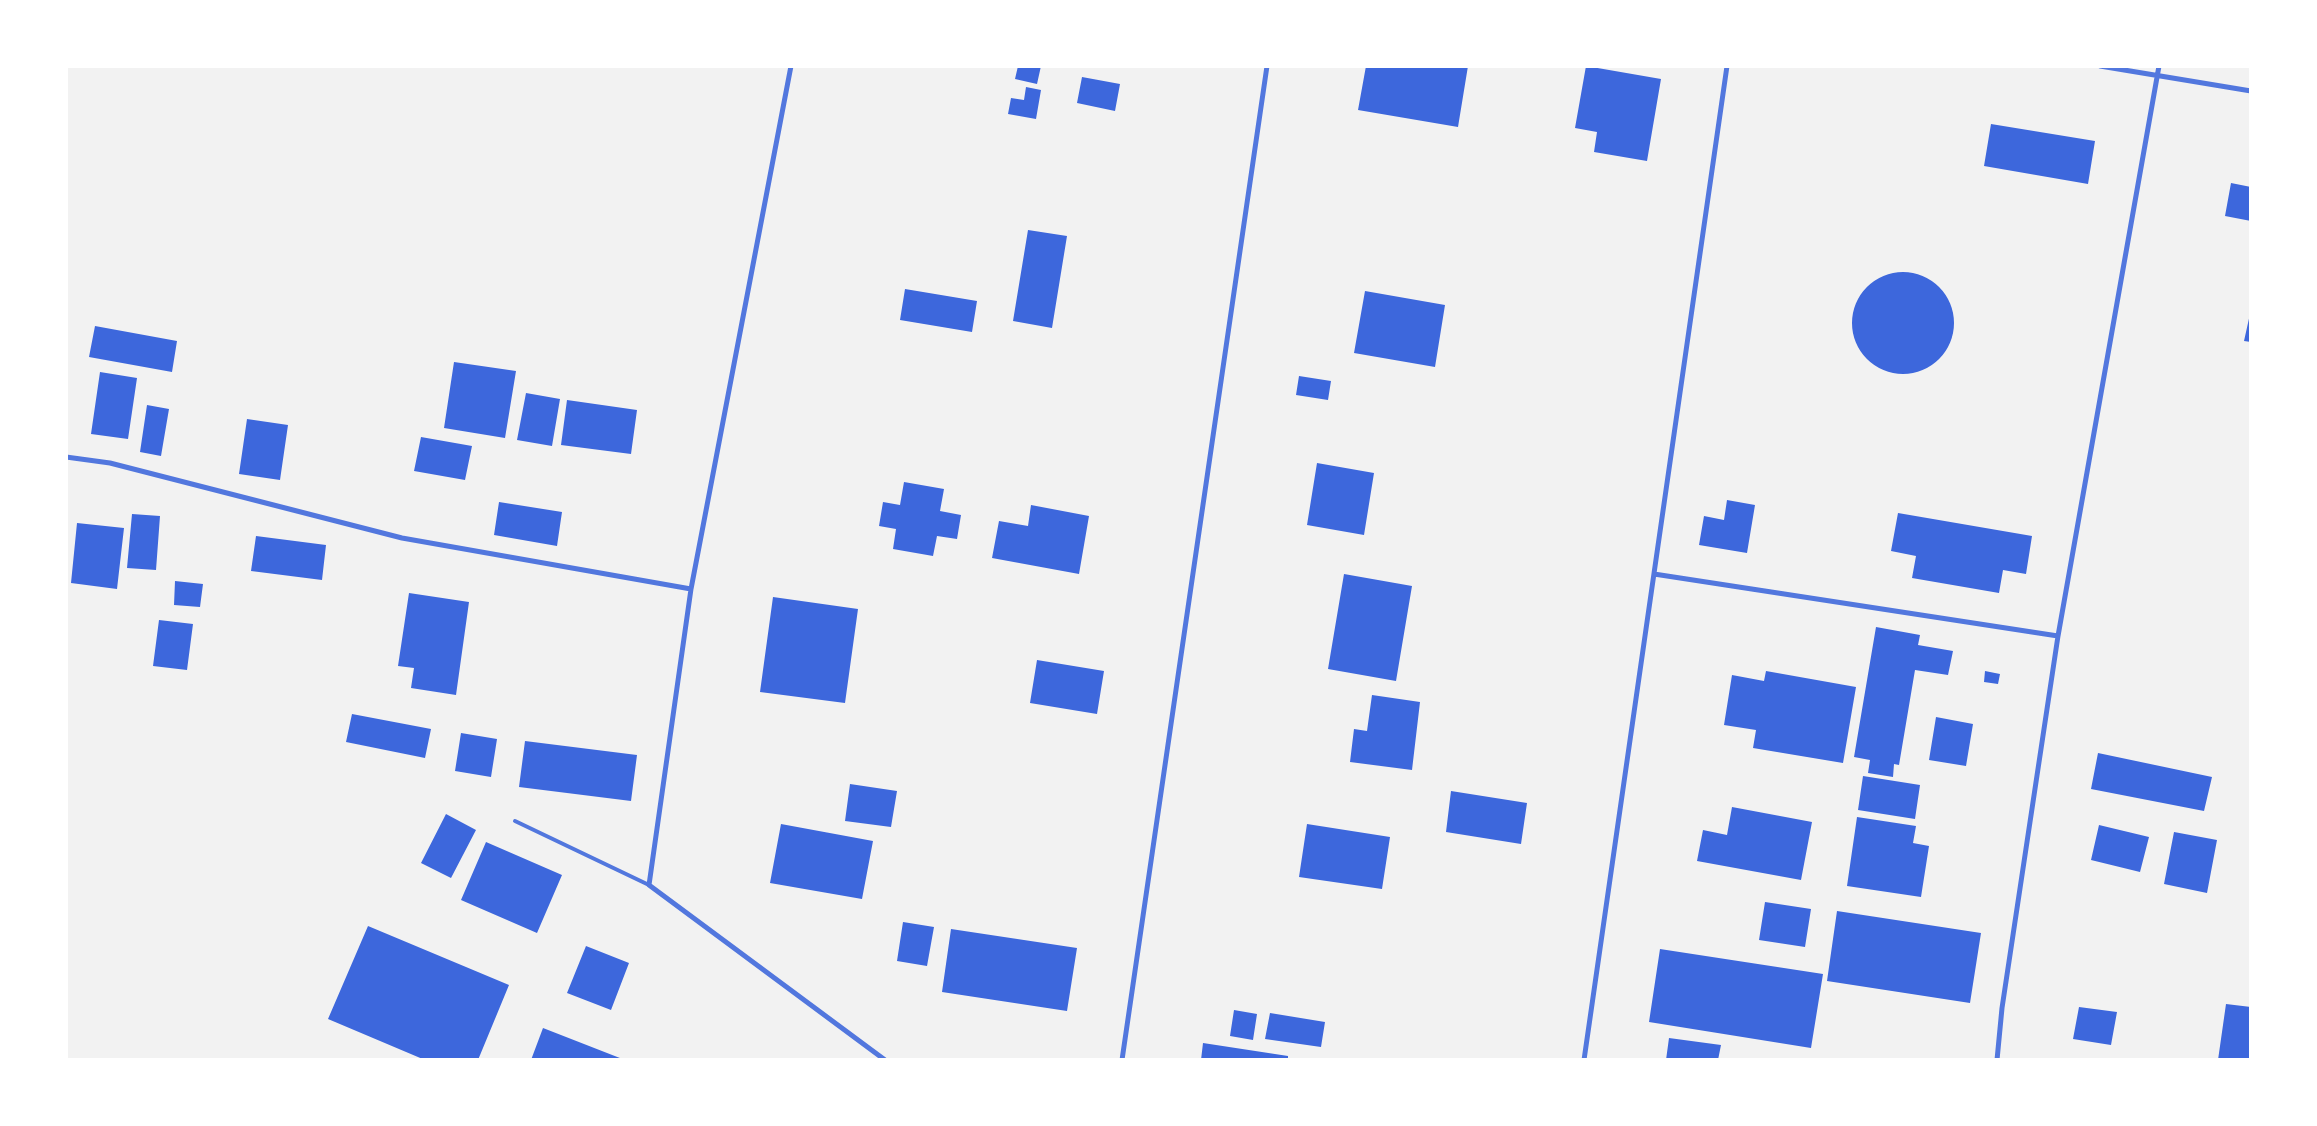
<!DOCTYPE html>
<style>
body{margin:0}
#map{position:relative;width:2317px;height:1126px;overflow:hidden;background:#f2f2f2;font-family:"Archivo Narrow",sans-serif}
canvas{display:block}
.frame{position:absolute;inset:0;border:68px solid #fff;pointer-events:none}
</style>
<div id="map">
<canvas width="2317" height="1126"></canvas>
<div class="frame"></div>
</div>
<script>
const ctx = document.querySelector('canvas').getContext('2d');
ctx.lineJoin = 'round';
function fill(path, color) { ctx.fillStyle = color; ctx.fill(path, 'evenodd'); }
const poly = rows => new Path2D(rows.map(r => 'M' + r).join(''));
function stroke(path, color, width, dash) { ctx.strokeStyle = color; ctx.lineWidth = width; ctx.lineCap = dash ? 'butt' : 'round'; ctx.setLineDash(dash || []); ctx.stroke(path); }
fill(poly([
 [1018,66,1041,66,1037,84,1015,79],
 [1366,66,1468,66,1458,127,1358,110],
 [1586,66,1661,79,1647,161,1594,152,1597,132,1575,128],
 [1082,77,1120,84,1115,111,1077,103],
 [1026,87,1041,90,1036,119,1008,114,1011,98,1024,100],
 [1991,124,2095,141,2088,184,1984,166],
 [2231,183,2251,187,2251,221,2225,216],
 [1028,230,1067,236,1052,328,1013,321],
 '1852 323a51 51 0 1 1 102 0a51 51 0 1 1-102 0Z',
 [905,289,977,301,972,332,900,320],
 [1365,291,1445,305,1435,367,1354,353],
 [2250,314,2251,314,2251,342,2244,341],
 [95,326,177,341,172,372,89,357],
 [454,362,516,371,505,438,444,428],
 [100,372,137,378,128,439,91,434],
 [1299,376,1331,381,1328,400,1296,395],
 [526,393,560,399,552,446,517,440],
 [567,400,637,410,631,454,561,445],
 [147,405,169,409,161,456,140,452],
 [247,419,288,425,280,480,239,474],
 [421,437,472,446,465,480,414,471],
 [1317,463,1374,473,1364,535,1307,525],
 [904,482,944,489,940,511,961,515,957,539,937,536,933,556,893,549,896,529,879,526,883,502,900,505],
 [1727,500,1755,505,1747,553,1699,545,1704,516,1724,520],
 [499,502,562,512,557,546,494,535],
 [1031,505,1089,516,1079,574,992,558,999,521,1028,526],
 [1898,513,2032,536,2026,574,2003,570,1999,593,1912,578,1916,556,1891,551],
 [132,514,160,516,156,570,127,568],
 [77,523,124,528,117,589,71,583],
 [256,536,326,545,322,580,251,571],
 [1344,574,1412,586,1396,681,1328,669],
 [175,581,203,584,200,607,174,605],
 [409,593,469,602,456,695,411,688,414,668,398,666],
 [773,597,858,609,845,703,760,692],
 [159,620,193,624,187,670,153,666],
 [1876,627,1920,635,1918,645,1953,651,1948,675,1915,670,1899,765,1894,764,1893,777,1868,773,1870,760,1854,757],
 [1037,660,1104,671,1097,714,1030,703],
 [1766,671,1856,687,1843,763,1753,748,1756,730,1724,725,1732,675,1764,681],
 [1985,671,2000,674,1998,684,1984,682],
 [1372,695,1420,702,1412,770,1350,762,1354,729,1367,731],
 [352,714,431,729,425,758,346,742],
 [1936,717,1973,724,1966,766,1929,760],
 [461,733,497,739,491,777,455,771],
 [525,741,637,755,631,801,519,787],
 [2098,753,2212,777,2204,811,2091,789],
 [1863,776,1920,785,1915,819,1858,810],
 [850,784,897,791,891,827,845,821],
 [1451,791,1527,803,1521,844,1446,832],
 [1732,807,1812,822,1801,880,1697,861,1703,830,1727,835],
 [446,814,476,830,451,878,421,863],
 [1857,817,1916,826,1913,843,1929,846,1921,897,1847,886],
 [781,824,873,841,862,899,770,883],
 [1307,824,1390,837,1382,889,1299,877],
 [2099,825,2149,837,2140,872,2091,860],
 [2174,832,2217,840,2207,893,2164,884],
 [486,842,562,875,537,933,461,900],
 [1765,902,1811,909,1805,947,1759,940],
 [1837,911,1981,933,1970,1003,1827,981],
 [903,922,934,927,927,966,897,961],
 [368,926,509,985,478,1060,425,1060,328,1019],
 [951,929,1077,948,1067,1011,942,992],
 [586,946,629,963,611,1010,567,993],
 [1660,949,1823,974,1811,1048,1649,1022],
 [2226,1004,2251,1007,2251,1060,2218,1060],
 [2079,1007,2117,1012,2111,1045,2073,1039],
 [1234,1010,1257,1014,1253,1040,1230,1036],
 [1270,1013,1325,1022,1321,1047,1265,1039],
 [543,1028,625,1060,531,1060],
 [1669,1038,1721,1045,1718,1060,1666,1060],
 [1203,1043,1288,1056,1288,1060,1201,1060]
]), '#3d67dc');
stroke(poly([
 [515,821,649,885]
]), '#5277de', 4);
stroke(poly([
 [791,66,691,589,649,885,885,1060],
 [2100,66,2251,91],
 [66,457,110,463,402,538,691,589],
 [1654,574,2058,636],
 [1122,1060,1267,66],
 [1584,1060,1727,66],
 [1997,1060,2002,1008,2058,636,2159,66]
]), '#5277de', 5);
</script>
